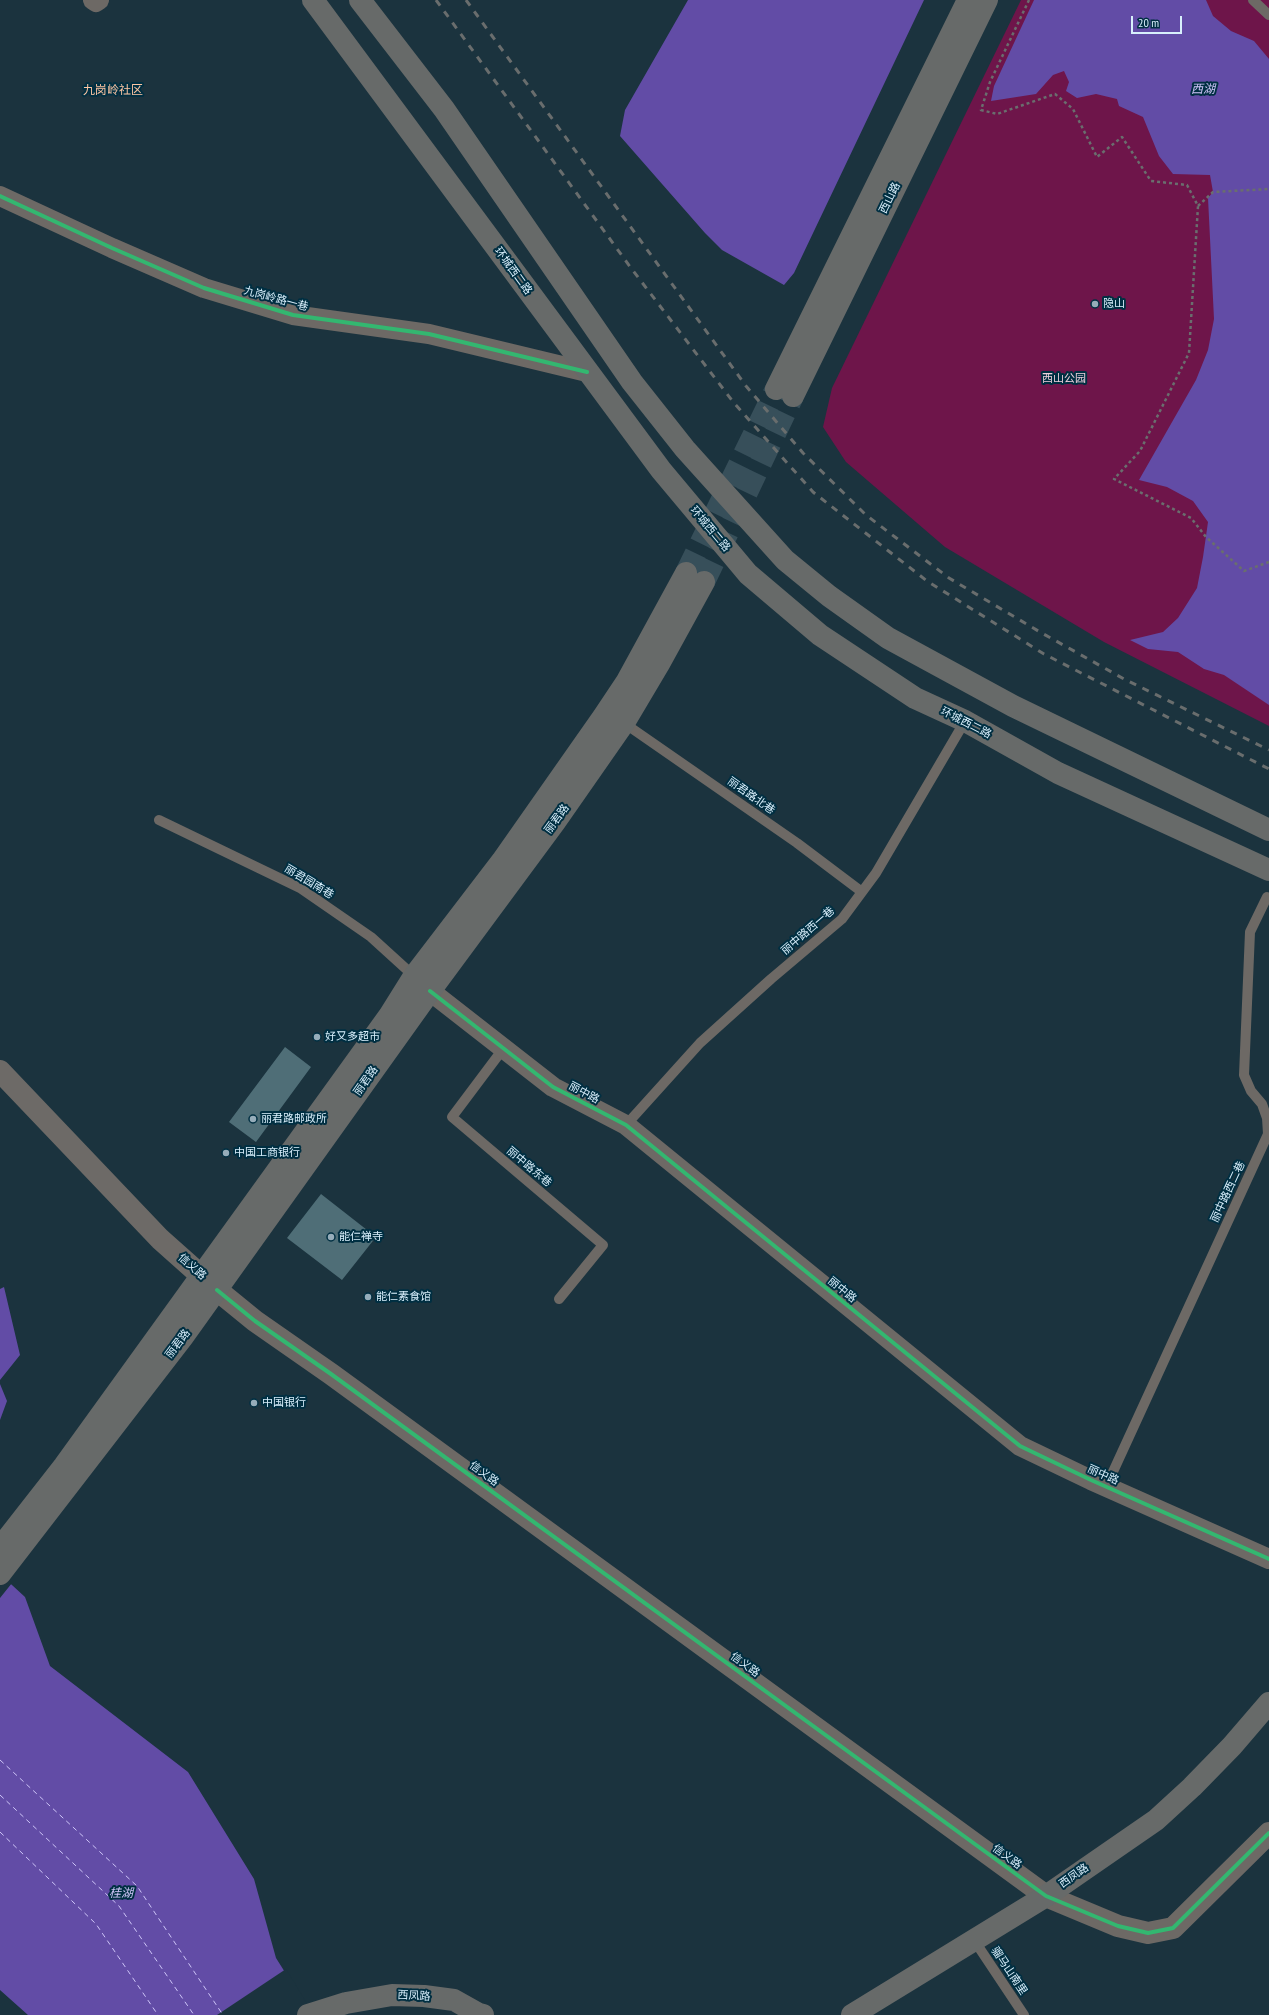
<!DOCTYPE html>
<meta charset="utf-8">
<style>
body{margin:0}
#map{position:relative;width:1269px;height:2015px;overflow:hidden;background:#1b333e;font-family:"PT Sans Narrow",sans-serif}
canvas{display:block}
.scale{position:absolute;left:1131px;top:16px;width:51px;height:18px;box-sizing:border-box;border:2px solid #d8effc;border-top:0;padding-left:5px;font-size:12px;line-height:14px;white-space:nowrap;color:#d8effc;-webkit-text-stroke:3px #002f42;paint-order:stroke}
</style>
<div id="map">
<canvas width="1269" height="2015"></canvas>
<div class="scale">20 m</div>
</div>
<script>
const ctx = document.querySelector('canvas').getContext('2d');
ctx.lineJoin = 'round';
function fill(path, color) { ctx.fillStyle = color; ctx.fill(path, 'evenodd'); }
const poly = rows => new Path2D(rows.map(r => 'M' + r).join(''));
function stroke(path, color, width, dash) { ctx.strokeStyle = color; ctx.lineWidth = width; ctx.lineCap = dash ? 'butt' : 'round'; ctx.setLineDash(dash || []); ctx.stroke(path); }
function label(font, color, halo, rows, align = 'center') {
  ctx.font = font + ' "PT Sans Narrow","Noto Sans SC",sans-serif'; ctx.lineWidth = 4; ctx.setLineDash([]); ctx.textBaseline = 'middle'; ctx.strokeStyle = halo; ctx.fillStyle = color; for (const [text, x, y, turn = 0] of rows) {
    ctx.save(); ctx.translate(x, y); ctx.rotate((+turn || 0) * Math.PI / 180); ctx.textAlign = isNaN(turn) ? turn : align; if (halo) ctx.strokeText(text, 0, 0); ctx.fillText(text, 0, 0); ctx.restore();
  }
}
fill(poly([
 [1021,0,1269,0,1269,726,1104,642,945,547,846,462,823,427,832,388]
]), '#6e154a');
fill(poly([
 [688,0,924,0,794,273,784,285,722,250,705,233,620,136,625,110],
 [1034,0,1206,0,1213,16,1231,31,1254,41,1269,59,1269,705,1224,675,1204,669,1178,652,1148,649,1130,640,1163,632,1178,618,1197,588,1203,557,1208,522,1193,501,1167,487,1139,480,1196,380,1208,350,1214,319,1208,198,1213,192,1210,175,1173,174,1159,156,1143,117,1119,106,1117,99,1096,94,1077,98,1066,91,1069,82,1064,71,1053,75,1036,94,991,101,994,86],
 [4,1287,20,1355,0,1380,0,1289],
 [0,1384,7,1401,0,1420],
 [0,1574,25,1597,50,1666,188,1772,254,1879,276,1958,312,2015,28,2015,0,1990]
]), '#624ca6');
fill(poly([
 [0,1572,12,1583,0,1598],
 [286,1969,314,2015,217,2015]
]), '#1b333e');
stroke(poly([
 [0,1760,137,1886,223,2015],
 [0,1795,119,1906,194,2015],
 [0,1832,96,1924,158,2015]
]), '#cec5f8', 1, [5, 4]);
fill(poly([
 [285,1047,311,1067,256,1142,229,1122],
 [321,1194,376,1237,342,1280,287,1238]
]), '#4f6e77');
stroke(poly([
 [686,573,776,389],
 [704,582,793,396]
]), '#374f5a', 22, [22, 11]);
stroke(poly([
 [1029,0,990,82,981,110,997,114,1055,94,1073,109,1097,157,1122,137,1151,181,1187,185,1198,206,1189,353,1140,451,1114,479,1191,518,1206,537,1244,571,1269,562],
 [1198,206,1213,192,1269,189]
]), '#6a6e6e', 2.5, [3, 3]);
stroke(poly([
 [1253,0,1269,15],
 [624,723,797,843,862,892],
 [159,820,300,888,371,937,415,977],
 [503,1049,452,1117,603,1245,559,1299],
 [626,1125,700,1043,771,979,842,919,876,873,965,721],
 [1106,1487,1268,1134,1267,1118,1262,1104,1251,1091,1244,1075,1250,932,1267,897,1269,898],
 [974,1940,1024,2015]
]), '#6d6965', 10);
stroke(poly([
 [93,0,96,2,99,0],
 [0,196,112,248,204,288,293,315,429,334,587,372],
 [430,991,553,1087,626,1125,1020,1446,1091,1480,1269,1559]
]), '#6d6965', 20);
stroke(poly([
 [217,1290,255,1321,331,1374,1046,1896,1118,1926,1148,1933,1173,1928,1269,1833]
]), '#6d6965', 22);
stroke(poly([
 [0,1071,160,1239,215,1288]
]), '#6d6a67', 22);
stroke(poly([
 [313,0,661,470,748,574,820,635,915,698,965,721,1058,773,1269,870],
 [360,0,444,109,632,382,685,449,785,560,829,596,888,638,1013,706,1269,830],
 [776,389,968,0],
 [793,396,987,0],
 [0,1548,64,1466,389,1016,414,976,502,861,603,717,627,681,686,573],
 [0,1574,182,1338,430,991,555,822,624,723,659,664,704,582],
 [308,2015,346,2003,392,1995,424,1996,454,2000,479,2014,483,2015],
 [852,2015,1046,1896,1156,1820,1192,1787,1232,1746,1269,1703]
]), '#676a69', 22);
stroke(poly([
 [436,0,631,268,734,403,813,492,927,581,1044,654,1269,769],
 [466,0,746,386,803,453,866,515,949,578,1040,632,1124,679,1269,750]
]), '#696d6d', 3, [7, 7]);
stroke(poly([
 [0,196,112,248,204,288,293,315,429,334,587,372],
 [430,991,553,1087,626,1125,1020,1446,1091,1480,1269,1559],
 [217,1290,255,1321,331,1374,1046,1896,1118,1926,1148,1933,1173,1928,1269,1833]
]), '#33b770', 4);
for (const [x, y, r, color] of [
 [1095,304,4,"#96adba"],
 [317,1037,4,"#96adba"],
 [253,1119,4,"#96adba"],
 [226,1153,4,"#96adba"],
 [331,1237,4,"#96adba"],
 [368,1297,4,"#96adba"],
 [254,1403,4,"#96adba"]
]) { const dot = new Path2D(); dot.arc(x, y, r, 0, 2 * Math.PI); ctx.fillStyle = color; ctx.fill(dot); stroke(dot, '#002f42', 1.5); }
label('11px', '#d8effc', '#002f42', [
 ["西山路",890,198,-64],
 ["环城西二路",513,271,54],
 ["九岗岭路一巷",276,299,15],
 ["环城西二路",710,529,50],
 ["环城西二路",966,723,27],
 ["丽君路北巷",751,796,35],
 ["丽君路",557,819,-54],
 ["丽君园南巷",309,882,31],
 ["丽中路西一巷",808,931,-41],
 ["丽君路",366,1081,-55],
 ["丽中路",584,1093,28],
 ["丽中路东巷",529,1167,40],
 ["丽中路西二巷",1228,1192,-65],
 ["信义路",192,1267,41],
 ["丽中路",842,1290,39],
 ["丽君路",178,1344,-53],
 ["信义路",484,1474,36],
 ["丽中路",1103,1475,24],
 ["信义路",745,1665,36],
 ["信义路",1007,1857,36],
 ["西凤路",1074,1876,-35],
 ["骝马山南里",1009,1971,56],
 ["西凤路",414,1996,3]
]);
label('11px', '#d8effc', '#002f42', [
 ["隐山",1103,304],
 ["好又多超市",325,1037],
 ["丽君路邮政所",261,1119],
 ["中国工商银行",234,1153],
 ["能仁禅寺",339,1237],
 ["能仁素食馆",376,1297],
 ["中国银行",262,1403]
], 'left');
label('11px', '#efd1dd', '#002f42', [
 ["西山公园",1064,379]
]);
label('italic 12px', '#cec5f8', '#002f42', [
 ["西湖",1203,90],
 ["桂湖",121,1894]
]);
label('12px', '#fec6a3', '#002f42', [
 ["九岗岭社区",113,91]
]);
</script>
